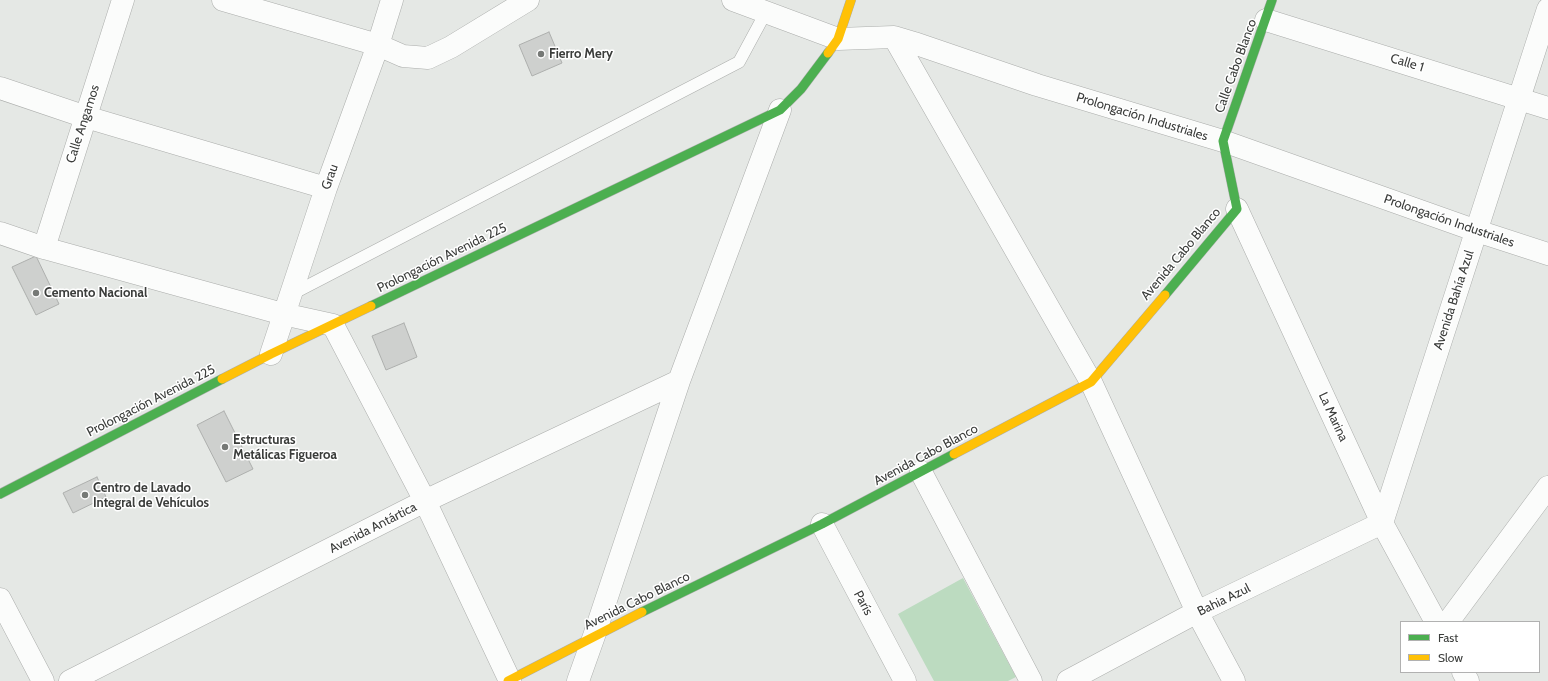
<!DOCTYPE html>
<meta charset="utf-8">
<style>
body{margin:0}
#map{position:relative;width:1548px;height:681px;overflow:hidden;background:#e5e8e5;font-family:Cabin,sans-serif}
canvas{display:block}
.legend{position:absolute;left:1400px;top:621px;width:140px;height:52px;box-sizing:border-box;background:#fff;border:1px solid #b1b1b1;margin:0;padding:5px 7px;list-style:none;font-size:12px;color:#3b3d3b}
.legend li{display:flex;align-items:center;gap:8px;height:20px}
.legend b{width:20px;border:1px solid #b1b1b1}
</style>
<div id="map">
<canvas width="1548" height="681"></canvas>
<ul class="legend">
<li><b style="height:5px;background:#4caf50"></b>Fast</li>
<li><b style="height:5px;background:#ffc107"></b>Slow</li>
</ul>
</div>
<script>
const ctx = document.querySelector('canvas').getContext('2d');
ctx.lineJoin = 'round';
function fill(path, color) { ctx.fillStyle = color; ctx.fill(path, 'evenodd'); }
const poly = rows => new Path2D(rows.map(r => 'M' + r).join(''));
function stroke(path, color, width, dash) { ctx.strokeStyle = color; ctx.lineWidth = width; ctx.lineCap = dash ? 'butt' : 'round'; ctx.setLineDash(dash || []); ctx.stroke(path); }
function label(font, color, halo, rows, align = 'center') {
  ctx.font = font + ' Cabin,sans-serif'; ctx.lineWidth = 3; ctx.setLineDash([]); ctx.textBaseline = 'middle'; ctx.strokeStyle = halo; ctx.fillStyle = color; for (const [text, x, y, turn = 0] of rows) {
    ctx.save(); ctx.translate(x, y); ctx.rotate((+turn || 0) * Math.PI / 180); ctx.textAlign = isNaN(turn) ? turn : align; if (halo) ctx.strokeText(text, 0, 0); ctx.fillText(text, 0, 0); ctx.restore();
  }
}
fill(poly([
 [963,578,1016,677,1008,681,934,681,898,614]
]), '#bcdbc0');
const building = poly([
 [549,32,562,63,532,76,519,45,549,32],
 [36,256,59,304,36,315,12,267,36,256],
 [404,323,417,357,386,370,372,336,404,323],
 [224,411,253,469,226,482,197,425,224,411],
 [97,477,106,497,73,513,63,493,97,477]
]);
fill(building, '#ced0ce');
stroke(building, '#adafad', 1);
const lane = poly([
 [290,295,739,62,766,12]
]);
const street = poly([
 [223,0,378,45,403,56,428,58,451,47,528,0],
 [733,0,838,39,894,37,914,43,1037,85,1223,141,1477,231,1548,254],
 [1266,20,1548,108],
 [894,37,1091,382,1197,612,1234,681],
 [0,88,86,117,326,188],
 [1237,209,1382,523,1436,622],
 [0,233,44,248,283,314,333,325,425,501,510,681],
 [44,248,123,0],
 [271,354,326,188,378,45,392,0],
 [921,472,1031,681],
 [822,524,905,681],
 [0,599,43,681],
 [1448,622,1548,487],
 [1463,672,1468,681],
 [70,681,425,501,679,381],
 [578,681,594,636,679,381,780,110],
 [1068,681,1197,612,1382,523,1548,9]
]);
const fast = poly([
 [1165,295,1237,209,1223,141,1272,0],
 [371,306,780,110,801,89,828,53],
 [0,494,222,379],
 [642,612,822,524,954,454]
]);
const slow = poly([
 [828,53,838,39,851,0],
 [222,379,271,354,371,306],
 [954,454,1091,382,1165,295],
 [508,681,642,612]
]);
stroke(lane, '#abadab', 13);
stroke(street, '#abadab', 23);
stroke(fast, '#abadab', 10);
stroke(slow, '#abadab', 10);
stroke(lane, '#fbfcfb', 12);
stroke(street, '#fbfcfb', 22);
stroke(fast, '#4caf50', 9);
stroke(slow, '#ffc107', 9);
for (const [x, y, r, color] of [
 [541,54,4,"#767976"],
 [36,293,4,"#767976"],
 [225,447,4,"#767976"],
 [85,495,4,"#767976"]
]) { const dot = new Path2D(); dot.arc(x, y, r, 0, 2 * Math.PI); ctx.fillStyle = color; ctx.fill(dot); stroke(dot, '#fff', 1.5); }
label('bold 13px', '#3b3d3b', '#fff', [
 ["Fierro Mery",549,54],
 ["Cemento Nacional",44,293],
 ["Estructuras",233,440],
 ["Metálicas Figueroa",233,455],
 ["Centro de Lavado",93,488],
 ["Integral de Vehículos",93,503]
], 'left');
label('13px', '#3b3d3b', '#fff', [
 ["Calle 1",1407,63,17],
 ["Calle Cabo Blanco",1236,66,-70],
 ["Prolongación Industriales",1142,117,17],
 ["Calle Angamos",83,124,-72],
 ["Grau",330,177,-70],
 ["Prolongación Industriales",1449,221,19],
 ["Avenida Cabo Blanco",1181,254,-50],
 ["Prolongación Avenida 225",442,258,-26],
 ["Avenida Bahía Azul",1454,300,-72],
 ["Prolongación Avenida 225",151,401,-27],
 ["La Marina",1333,417,65],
 ["Avenida Cabo Blanco",926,455,-28],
 ["Avenida Antártica",373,528,-27],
 ["Bahia Azul",1224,600,-26],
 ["Avenida Cabo Blanco",637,601,-26],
 ["París",863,603,62]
]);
</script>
